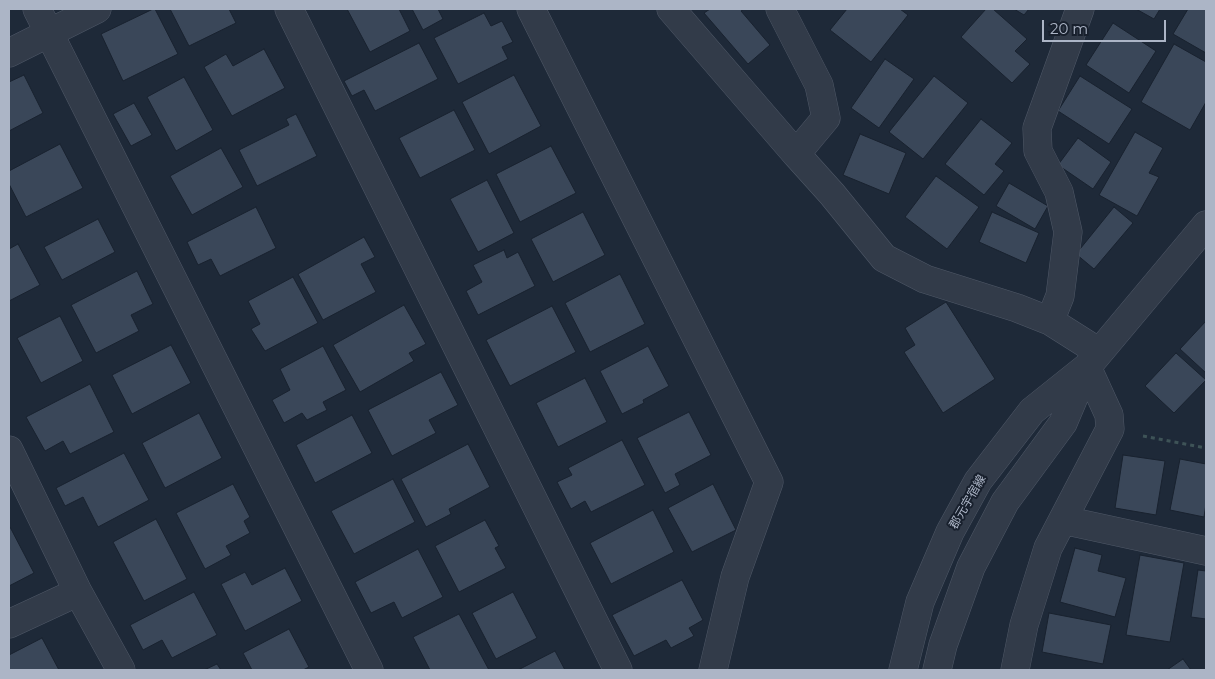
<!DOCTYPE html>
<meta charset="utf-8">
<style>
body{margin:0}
#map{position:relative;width:1215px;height:679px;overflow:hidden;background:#1e2938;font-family:Montserrat,sans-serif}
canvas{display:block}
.frame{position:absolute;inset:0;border:10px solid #acb5c6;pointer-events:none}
.scale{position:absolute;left:1042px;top:20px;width:124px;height:22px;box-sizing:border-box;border:2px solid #acb5c6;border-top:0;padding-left:6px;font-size:15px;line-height:18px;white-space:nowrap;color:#acb5c6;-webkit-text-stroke:4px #18202d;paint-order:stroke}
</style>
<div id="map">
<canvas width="1215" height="679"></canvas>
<div class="frame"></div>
<div class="scale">20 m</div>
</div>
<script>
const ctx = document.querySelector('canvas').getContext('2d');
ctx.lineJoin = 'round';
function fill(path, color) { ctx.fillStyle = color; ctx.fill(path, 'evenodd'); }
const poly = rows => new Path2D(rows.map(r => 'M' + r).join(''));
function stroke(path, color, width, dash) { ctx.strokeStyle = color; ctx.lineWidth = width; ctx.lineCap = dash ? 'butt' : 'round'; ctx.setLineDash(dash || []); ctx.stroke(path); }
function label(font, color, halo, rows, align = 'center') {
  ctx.font = font + ' Montserrat,"Noto Sans JP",sans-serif'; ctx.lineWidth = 4; ctx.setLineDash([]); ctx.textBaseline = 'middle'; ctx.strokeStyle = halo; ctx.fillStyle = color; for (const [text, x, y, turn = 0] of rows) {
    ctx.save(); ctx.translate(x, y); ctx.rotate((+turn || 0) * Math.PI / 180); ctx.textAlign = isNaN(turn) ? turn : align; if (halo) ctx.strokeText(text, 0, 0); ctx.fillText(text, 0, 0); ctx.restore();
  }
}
const building = poly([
 [153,9,155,9,178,54,123,81,101,34,153,9],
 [170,9,229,9,236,23,189,46,170,9],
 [347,9,399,9,410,31,370,52,347,9],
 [412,9,438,9,443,19,423,30,412,9],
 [710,9,744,9,741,11,770,45,748,64,704,13,710,9],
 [847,9,900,9,908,15,871,62,830,30,847,9],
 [986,9,993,9,1027,39,1015,51,1030,64,1012,83,961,37,986,9],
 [1014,9,1029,9,1024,15,1014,9],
 [1136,9,1160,9,1154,19,1136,9],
 [1188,9,1206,9,1206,53,1173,34,1188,9],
 [484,13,491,26,502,21,513,42,502,47,508,59,458,84,434,38,484,13],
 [1113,23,1156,51,1129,93,1086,65,1113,23],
 [419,43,438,79,375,111,364,90,352,96,344,81,419,43],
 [1174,44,1206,62,1206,102,1190,130,1141,102,1174,44],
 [264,49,285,88,232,116,204,67,226,54,233,66,264,49],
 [885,59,914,79,879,128,851,108,885,59],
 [24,75,43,113,9,131,9,82,24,75],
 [514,75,541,126,489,154,462,102,514,75],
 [934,76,968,103,923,159,889,132,934,76],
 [1080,76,1132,109,1109,144,1058,111,1080,76],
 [184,77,213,130,176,151,147,97,184,77],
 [134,103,152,135,131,146,113,114,134,103],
 [454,110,475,150,420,178,399,138,454,110],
 [296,114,317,156,257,186,239,150,289,125,286,119,296,114],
 [981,119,1012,143,995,164,1004,171,984,195,945,164,981,119],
 [1135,132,1163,148,1149,173,1159,177,1137,216,1099,195,1135,132],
 [860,134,906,153,889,194,843,175,860,134],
 [1078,138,1111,162,1093,189,1058,165,1078,138],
 [60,144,83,188,26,217,9,184,9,171,60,144],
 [551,146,576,193,520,222,496,174,551,146],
 [221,148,243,187,192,215,170,176,221,148],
 [936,176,979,207,947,249,905,217,936,176],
 [487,180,514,233,478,252,450,199,487,180],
 [1009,183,1048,206,1035,229,996,206,1009,183],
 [256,207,276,248,220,276,211,259,198,265,187,242,256,207],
 [1114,207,1133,223,1094,269,1076,254,1114,207],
 [583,212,605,255,553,282,531,239,583,212],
 [992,212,1039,233,1026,263,979,242,992,212],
 [98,219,115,252,62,280,44,247,98,219],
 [364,237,375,257,361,264,376,292,323,320,298,274,364,237],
 [18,244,40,285,9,301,9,249,18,244],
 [504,250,507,258,518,252,535,286,478,315,466,291,482,282,473,265,504,250],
 [137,271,153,304,131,315,139,331,96,353,71,305,137,271],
 [620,274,645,324,590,352,565,303,620,274],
 [293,277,318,323,265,351,251,329,260,324,248,301,293,277],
 [946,302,995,379,943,413,904,352,915,345,905,328,946,302],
 [404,305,426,344,409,353,414,361,360,392,333,345,404,305],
 [552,306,576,352,510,386,486,340,552,306],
 [60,316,83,361,41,383,17,338,60,316],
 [1206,321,1206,373,1180,349,1206,321],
 [171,345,191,383,132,414,112,375,171,345],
 [323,346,346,390,323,402,327,410,307,420,302,413,284,423,272,400,290,390,280,369,323,346],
 [648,346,669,386,643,400,644,403,622,414,600,371,648,346],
 [1176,353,1206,380,1174,413,1145,386,1176,353],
 [441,372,458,405,429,420,436,433,392,456,368,410,441,372],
 [585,378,607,422,558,447,536,403,585,378],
 [90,384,114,432,70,454,63,441,45,451,26,417,90,384],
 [689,412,711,455,675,474,680,485,665,493,637,438,689,412],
 [199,413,222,458,165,488,142,443,199,413],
 [352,415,372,453,315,483,296,445,352,415],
 [622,440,645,485,591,512,585,501,571,509,557,482,572,475,568,468,622,440],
 [468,444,490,487,449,509,451,514,426,527,401,479,468,444],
 [124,453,149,500,98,527,83,497,65,506,56,488,124,453],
 [1123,455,1165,461,1156,515,1115,508,1123,455],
 [1180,459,1206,464,1206,504,1204,517,1170,510,1180,459],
 [393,479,415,522,354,554,331,511,393,479],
 [233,484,250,517,244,521,250,533,226,546,231,555,205,569,176,513,233,484],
 [713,484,736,530,692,552,668,508,713,484],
 [653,510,674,552,611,584,590,543,653,510],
 [156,519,187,579,144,601,113,542,156,519],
 [485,520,499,546,495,548,506,568,459,592,435,546,485,520],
 [9,527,10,527,34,573,9,586,9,527],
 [1075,548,1102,555,1098,571,1126,578,1115,617,1060,602,1075,548],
 [418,549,443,597,402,618,394,602,371,613,355,582,418,549],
 [1140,555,1184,563,1170,642,1126,635,1140,555],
 [285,568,302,601,245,631,221,584,245,572,252,585,285,568],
 [1198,570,1206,571,1206,619,1191,617,1198,570],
 [682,580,703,620,689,628,694,636,671,648,666,640,634,656,612,615,682,580],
 [194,592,217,635,172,658,162,640,143,650,130,625,194,592],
 [513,592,537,638,496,659,472,613,513,592],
 [1049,613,1111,625,1103,664,1042,652,1049,613],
 [459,614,489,670,430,670,413,637,459,614],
 [289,629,309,667,303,670,252,670,243,653,289,629],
 [42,638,59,670,9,670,9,655,42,638],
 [555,651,565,670,518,670,555,651],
 [1183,659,1191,670,1167,670,1183,659],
 [217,664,221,670,204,670,217,664]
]);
fill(building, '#3a4759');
stroke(building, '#19222f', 1);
const minor = poly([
 [37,9,369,670],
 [289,9,618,670],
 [531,9,769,482,735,577,713,670],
 [671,9,796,154],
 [780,9,819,85,826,118,796,154,832,194,884,258,925,279,1017,308,1050,321,1099,352],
 [9,53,97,9],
 [1050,321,1060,296,1068,232,1059,192,1038,151,1037,128,1080,9],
 [9,450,78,592,121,670],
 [1063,520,1206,551],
 [9,624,78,592],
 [903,670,920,602,950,532,978,481,1032,411,1087,367,1206,225],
 [937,670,943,645,971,567,1005,502,1063,423,1085,371],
 [1015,670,1024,625,1048,548,1110,429,1109,415,1087,367]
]);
stroke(minor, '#4f5867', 29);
stroke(poly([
 [1143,436,1206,448]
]), '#3e5357', 3, [4, 4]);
stroke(minor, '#323b49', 28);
label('12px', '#acb5c6', '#18202d', [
 ["郡元宇宿線",968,502,-60]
]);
</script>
